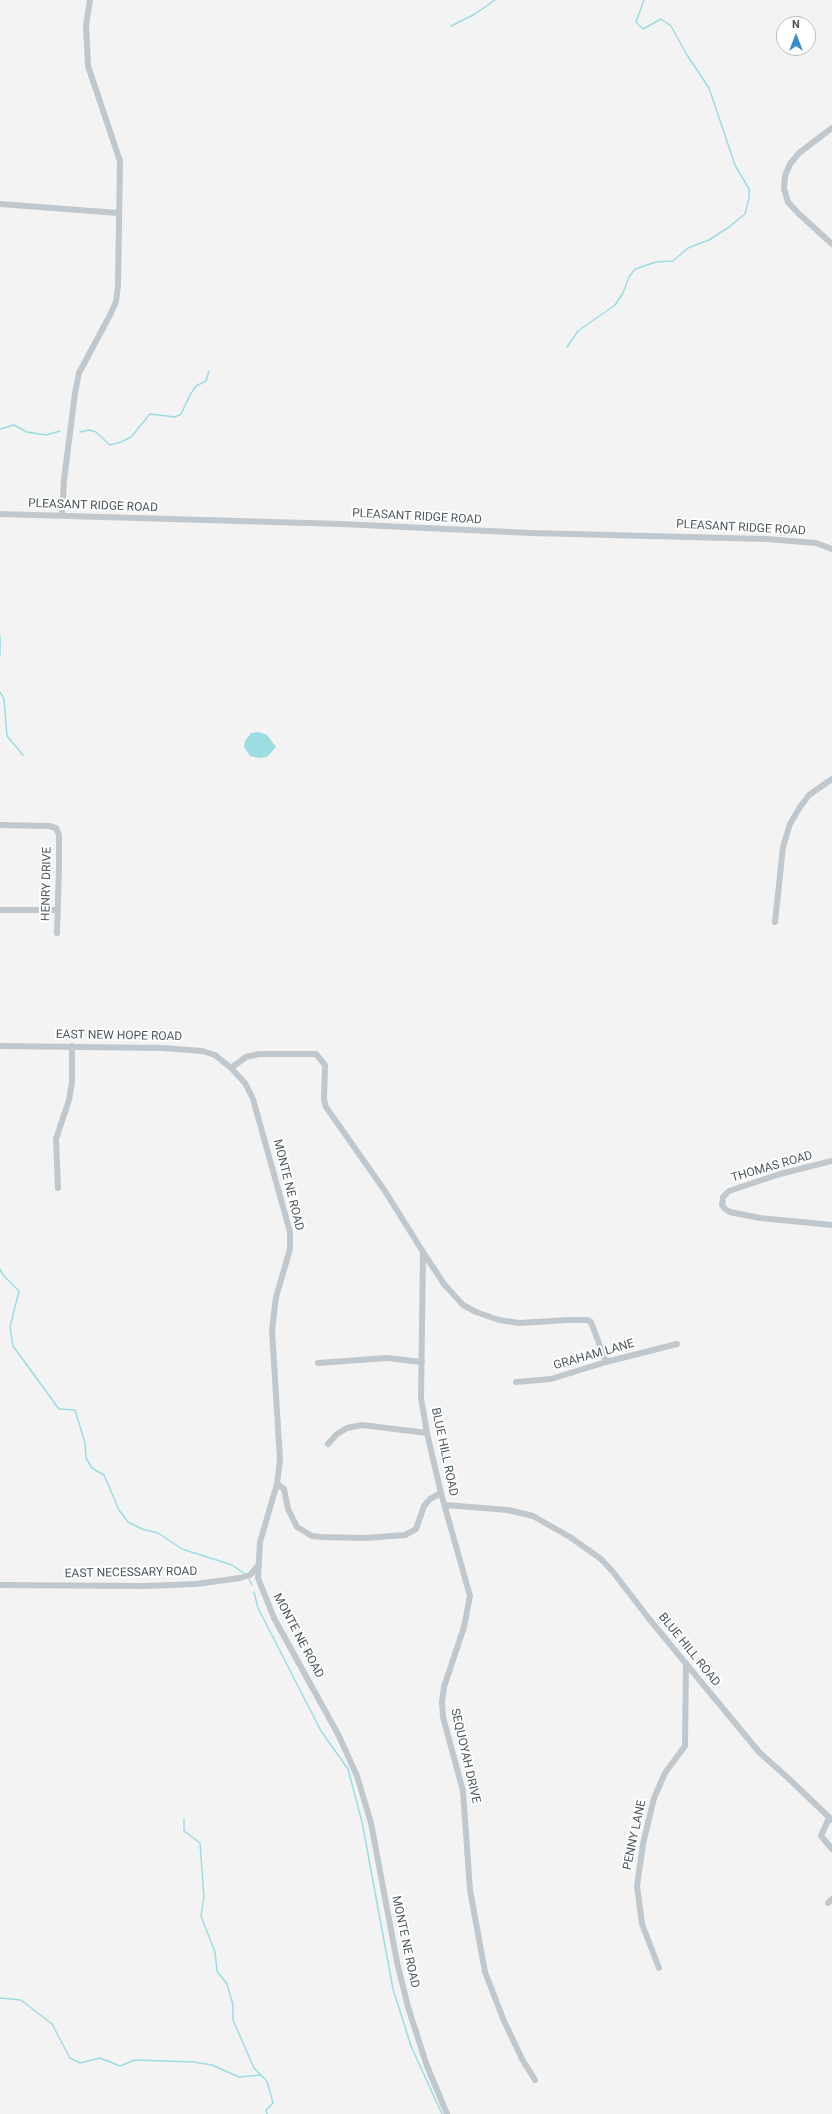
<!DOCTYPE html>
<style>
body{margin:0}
#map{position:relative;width:832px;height:2114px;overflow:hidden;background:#f4f3f3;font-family:Roboto,sans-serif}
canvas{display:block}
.north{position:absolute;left:776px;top:16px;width:40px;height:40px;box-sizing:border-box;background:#fff;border:1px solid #b7bcbf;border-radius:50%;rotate:0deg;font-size:11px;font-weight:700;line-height:16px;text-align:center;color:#4c585e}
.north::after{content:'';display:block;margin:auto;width:14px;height:18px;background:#318bd0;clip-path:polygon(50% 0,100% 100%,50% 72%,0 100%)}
</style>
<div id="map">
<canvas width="832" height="2114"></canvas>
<div class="north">N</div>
</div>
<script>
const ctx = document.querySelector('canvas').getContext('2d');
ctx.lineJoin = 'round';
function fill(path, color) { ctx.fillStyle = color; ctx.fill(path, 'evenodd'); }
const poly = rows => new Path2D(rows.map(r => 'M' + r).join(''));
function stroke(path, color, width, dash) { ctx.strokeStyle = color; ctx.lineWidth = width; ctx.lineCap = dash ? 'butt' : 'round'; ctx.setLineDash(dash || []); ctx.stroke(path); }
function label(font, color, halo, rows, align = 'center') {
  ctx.font = font + ' Roboto,sans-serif'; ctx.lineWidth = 4; ctx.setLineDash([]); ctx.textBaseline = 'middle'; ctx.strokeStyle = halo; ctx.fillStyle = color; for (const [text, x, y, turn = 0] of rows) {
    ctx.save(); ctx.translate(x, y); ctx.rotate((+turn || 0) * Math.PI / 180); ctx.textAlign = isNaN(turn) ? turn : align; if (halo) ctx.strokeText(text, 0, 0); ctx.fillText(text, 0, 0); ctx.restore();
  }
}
fill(poly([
 [259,732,267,735,276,747,267,757,260,758,250,756,244,747,245,741,251,733]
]), '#9adde3');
stroke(poly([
 [451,26,475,14,495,0],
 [567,347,578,331,615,305,623,293,629,277,635,269,656,262,673,261,688,248,709,240,729,227,745,214,749,198,749,189,735,165,709,88,687,55,671,26,661,19,643,29,636,22,644,0],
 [0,429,14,425,27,432,46,435,60,431],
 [80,432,89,430,96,432,110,445,121,442,131,437,150,414,175,417,181,414,190,395,196,386,206,381,209,371],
 [0,637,0,655],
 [0,692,4,699,7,736,23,755],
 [0,1269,3,1275,19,1291,10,1327,13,1346,59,1409,75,1410,85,1443,86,1458,92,1468,104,1475,119,1510,128,1522,142,1529,158,1533,182,1549,232,1565,245,1574],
 [249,1579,252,1585],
 [254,1592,258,1608,321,1731,348,1769,362,1822,393,1989,411,2046,442,2114],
 [184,1819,184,1831,200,1843,204,1897,201,1916,215,1952,217,1971,227,1984,233,2005,233,2020,254,2068,267,2081,273,2103,266,2110,267,2114],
 [0,1998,21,2000,52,2024,70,2058,80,2063,100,2058,120,2066,135,2060,194,2062,212,2065,239,2077,261,2075]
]), '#9adde3', 1.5);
stroke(poly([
 [832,128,799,153,790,164,785,176,784,189,788,202,798,213,832,244],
 [0,204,118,213],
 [0,514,341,524,531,533,766,539,816,543,832,549],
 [62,515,64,480,75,393,79,373,110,315,116,302,118,285,120,161,88,66,86,25,90,0],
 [0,825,49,826,56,828,59,835,59,867,57,933],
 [0,910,58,910],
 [775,922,783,847,790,824,800,807,809,795,832,779],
 [0,1046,162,1048,202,1051,215,1055,231,1068,245,1083,253,1099,290,1232,290,1249,276,1297,272,1330,280,1460,277,1484,260,1542,258,1578,274,1618,339,1736,357,1776,371,1823,397,1962,408,2007,427,2066,447,2114],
 [231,1068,246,1057,259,1054,316,1054,325,1065,324,1100,326,1107,385,1191,423,1252,421,1398,427,1433,441,1493,470,1596,464,1627,444,1687,442,1702,443,1717,463,1791,470,1890,485,1972,504,2021,522,2059,535,2080],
 [832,1161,780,1174,729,1191,723,1197,722,1205,725,1209,730,1212,760,1218,832,1225],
 [58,1188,56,1139,69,1100,72,1082,72,1046],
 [423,1252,444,1284,463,1305,476,1312,499,1320,520,1323,568,1320,587,1320,591,1322,606,1362],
 [318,1363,387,1358,422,1362],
 [516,1382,551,1379,606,1362,677,1344],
 [328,1444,337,1434,347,1428,362,1425,427,1433],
 [277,1484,284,1489,288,1509,297,1527,312,1536,322,1537,365,1538,405,1535,416,1529,424,1506,430,1499,441,1493],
 [445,1505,508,1510,533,1516,570,1537,601,1559,613,1572,650,1620,759,1752,788,1778,832,1820],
 [0,1585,146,1586,196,1584,240,1578,250,1575,257,1567],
 [829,1818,821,1836,832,1849],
 [828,1903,832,1899],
 [659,1968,642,1924,637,1886,643,1844,654,1798,665,1773,685,1746,686,1663]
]), '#c0c8cd', 6);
label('12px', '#4c585e', '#fff', [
 ["PLEASANT RIDGE ROAD",93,506,2],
 ["PLEASANT RIDGE ROAD",417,517,3],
 ["PLEASANT RIDGE ROAD",741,528,3],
 ["HENRY DRIVE",47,884,-89],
 ["EAST NEW HOPE ROAD",119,1036,1],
 ["THOMAS ROAD",772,1167,-16],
 ["MONTE NE ROAD",288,1185,76],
 ["GRAHAM LANE",594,1355,-16],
 ["BLUE HILL ROAD",444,1452,78],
 ["EAST NECESSARY ROAD",131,1573,-1],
 ["MONTE NE ROAD",298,1636,62],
 ["BLUE HILL ROAD",689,1650,51],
 ["SEQUOYAH DRIVE",465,1756,77],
 ["PENNY LANE",635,1835,-78],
 ["MONTE NE ROAD",405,1942,78]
]);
</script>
